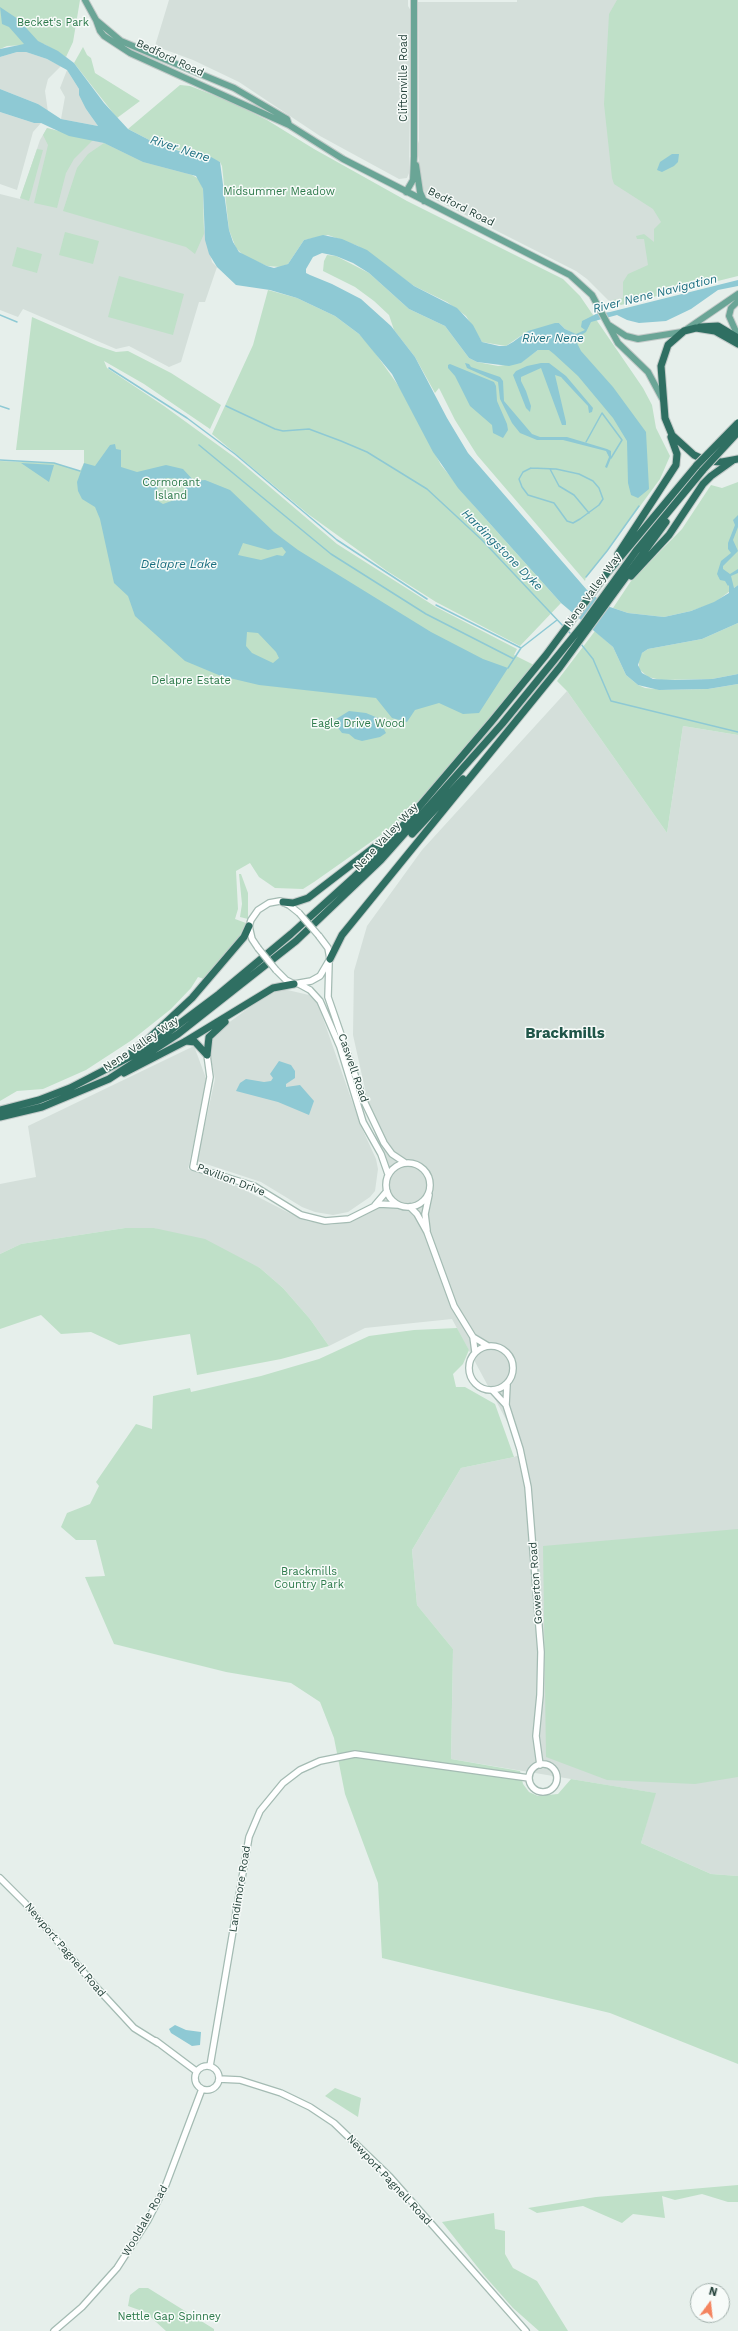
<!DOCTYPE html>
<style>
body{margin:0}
#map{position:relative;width:738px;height:2331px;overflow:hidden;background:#e6efeb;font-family:"Work Sans",sans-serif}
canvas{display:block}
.north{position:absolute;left:690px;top:2283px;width:40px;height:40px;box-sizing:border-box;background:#f7fbf9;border:1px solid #a3b1ad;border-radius:50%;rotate:15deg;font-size:11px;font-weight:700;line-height:16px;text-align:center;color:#24423a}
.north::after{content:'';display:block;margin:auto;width:14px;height:18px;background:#f4845f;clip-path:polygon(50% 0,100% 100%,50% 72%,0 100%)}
</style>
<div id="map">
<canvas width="738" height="2331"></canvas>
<div class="north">N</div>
</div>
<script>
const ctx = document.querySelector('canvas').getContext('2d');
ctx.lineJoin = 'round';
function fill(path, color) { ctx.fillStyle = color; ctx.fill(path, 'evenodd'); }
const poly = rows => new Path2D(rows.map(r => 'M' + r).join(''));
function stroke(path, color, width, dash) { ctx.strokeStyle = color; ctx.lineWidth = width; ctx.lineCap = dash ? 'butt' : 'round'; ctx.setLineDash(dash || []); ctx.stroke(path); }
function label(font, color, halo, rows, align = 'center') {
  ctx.font = font + ' "Work Sans",sans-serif'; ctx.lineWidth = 3; ctx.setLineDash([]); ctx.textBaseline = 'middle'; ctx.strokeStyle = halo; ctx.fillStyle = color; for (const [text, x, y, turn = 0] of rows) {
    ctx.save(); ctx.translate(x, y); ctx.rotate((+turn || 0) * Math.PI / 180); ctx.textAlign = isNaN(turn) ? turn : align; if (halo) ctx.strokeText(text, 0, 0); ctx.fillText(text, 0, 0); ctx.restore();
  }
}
fill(poly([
 [169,0,408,0,408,6,411,11,409,173,407,178,399,179,320,136,239,82,193,60,155,46],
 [517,0,738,0,657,281,619,305,608,300,587,279,576,271,426,195,422,187,417,147,419,140,418,2,517,2],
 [17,52,26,52,47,59,61,66,48,79,45,91,48,112,38,104,0,89,0,57],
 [67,70,79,89,86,109,98,126,61,119,65,97,60,88],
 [0,112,34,123,41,123,33,132,17,190,0,184],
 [47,128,104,143,192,175,212,262,217,267,205,302,199,302,181,362,169,367,129,346,116,349,23,309,18,317,0,310,0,194,20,199,40,140],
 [567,691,667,833,683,726,738,735,738,1876,711,1874,641,1843,655,1793,451,1759,453,1649,417,1605,412,1550,461,1468,514,1457,524,1453,452,1319,365,1328,329,1346,310,1319,283,1288,260,1268,154,1228,125,1228,21,1244,0,1254,0,1184,36,1177,28,1126,194,1046,207,1081,188,1169,233,1184,297,1217,307,1221,331,1225,350,1222,383,1205,387,1188,353,1035,354,971,367,926,422,850],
 [283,989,309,995,318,1004,360,1124,376,1159,378,1169,375,1191,370,1197,348,1212,333,1215,315,1212,302,1207,261,1182,197,1161,215,1079,210,1054,211,1040,216,1032,265,996]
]), '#d4dfda');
fill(poly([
 [0,0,80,0,73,42,66,57,44,44,7,46,0,49],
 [617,0,738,0,738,276,621,305,613,300,623,298,623,282,628,274,648,265,644,239,637,239,636,236,644,234,654,242,654,229,661,222,653,209,614,184,612,178,604,104,609,14],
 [83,47,87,55,91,58,95,73,140,101,117,118,74,63],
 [180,85,190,86,229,101,267,120,314,149,407,201,563,279,580,296,643,388,652,405,656,428,670,456,660,479,607,551,586,577,585,581,477,455,455,420,439,388,435,393,415,357,394,330,389,315,374,301,355,287,323,271,324,261,327,255,336,256,369,273,409,309,445,326,469,358,477,362,498,366,520,363,538,350,549,350,577,335,565,329,559,323,522,335,506,346,482,342,466,316,447,302,414,286,358,246,328,235,304,240,288,264,281,267,267,266,244,256,236,248,229,230,222,166,220,162,157,144,128,129],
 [47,128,93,140,74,159,66,173,57,208,34,203,48,145,43,135],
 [104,143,143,162,192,175,199,179,203,189,204,234,195,254,186,247,63,211,77,168,88,154],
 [37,149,43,150,29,201,20,198],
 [65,232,99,241,93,264,59,255],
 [17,247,42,254,37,273,12,266],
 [119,276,184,294,173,335,108,317],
 [268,290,297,298,335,316,359,334,371,347,400,388,441,465,476,508,561,603,520,646,436,602,387,571,308,514,212,434,253,345],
 [32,317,98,346,116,352,128,351,171,373,221,405,210,429,144,384,104,361,107,368,164,406,237,459,337,544,436,607,517,649,514,655,534,665,430,788,395,825,314,882,303,889,275,888,259,877,250,863,236,871,238,909,235,919,246,923,237,941,211,971,204,979,198,977,191,988,171,1009,132,1040,86,1070,43,1089,17,1091,0,1101,0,461,54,463,80,471,84,463,84,450,16,450],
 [738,482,738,585,714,603,691,611,664,617,628,613,613,608,631,581,682,529,711,485,722,488],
 [738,623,738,674,712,679,661,680,648,677,639,669,639,658,642,653,648,649,702,639],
 [595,631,613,647,626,675,638,685,645,688,666,690,708,689,738,684,738,735,683,726,667,833,567,691,557,681],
 [239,874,241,874,248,893,248,919,240,917,242,904],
 [125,1228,154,1228,205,1239,260,1268,283,1288,310,1319,329,1346,281,1359,197,1375,190,1334,119,1345,91,1332,61,1334,41,1315,0,1329,0,1254,21,1244],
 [457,1328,469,1350,463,1364,453,1374,456,1387,465,1387,495,1404,514,1457,461,1468,412,1550,417,1605,453,1649,451,1759,520,1771,523,1784,529,1792,538,1796,558,1794,571,1779,656,1793,641,1843,711,1874,738,1876,738,2064,610,2013,382,1958,378,1883,345,1794,334,1738,320,1702,291,1683,226,1672,114,1644,85,1577,105,1576,96,1540,76,1540,61,1527,67,1513,90,1504,99,1486,96,1482,136,1424,152,1429,153,1396,190,1388,191,1392,261,1376,319,1359,369,1336,414,1330],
 [738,1529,738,1777,695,1784,607,1780,546,1757,543,1546],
 [335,2088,361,2098,358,2117,325,2096],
 [738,2185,738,2202,728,2202,702,2194,675,2200,662,2196,665,2218,633,2214,622,2223,583,2206,537,2213,528,2208,596,2197],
 [494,2213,495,2229,505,2231,505,2254,513,2268,537,2281,568,2331,539,2331,513,2308,483,2274,442,2222],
 [139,2288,148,2288,214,2329,214,2331,166,2331,145,2312,128,2306,130,2295]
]), '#bfe0c8');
fill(poly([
 [0,7,18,19,38,41,58,51,74,63,104,103,128,129,157,144,202,158,211,157,220,162,229,230,233,242,239,252,267,266,274,268,288,264,304,240,323,235,342,239,367,250,414,286,457,308,473,325,482,342,499,346,506,346,513,342,528,331,555,323,559,323,565,329,576,334,585,330,581,327,582,321,596,314,610,312,738,280,738,286,718,290,691,309,666,321,639,323,627,320,617,315,591,322,586,332,575,339,581,351,613,387,646,432,649,489,638,498,631,495,628,483,627,441,613,418,578,376,554,354,549,350,538,350,521,363,509,366,477,362,469,358,445,326,409,309,369,273,353,263,336,256,322,253,313,257,306,269,306,273,310,275,332,284,361,299,391,326,415,357,447,418,468,453,587,590,607,606,628,613,664,617,691,611,714,602,729,593,729,585,728,586,725,581,720,580,717,574,721,561,731,553,728,549,728,543,735,525,733,520,738,515,738,527,733,540,738,551,723,566,723,569,730,574,738,569,738,573,731,576,734,588,738,585,738,623,702,639,648,649,642,653,638,665,642,673,653,679,675,680,712,679,738,674,738,684,708,689,659,690,638,685,626,675,613,647,561,603,458,488,433,452,392,374,359,334,335,316,297,298,270,290,236,285,217,267,209,254,205,240,203,189,196,176,143,162,104,143,69,136,41,123,34,123,0,112,0,89,38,104,61,119,98,126,86,109,79,95,79,89,67,70,47,59,26,52,17,52,0,57,0,49,24,44,9,27,2,24],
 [672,154,679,154,678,162,674,166,662,172,657,170,660,162],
 [465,363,469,364,471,367,500,377,503,381,504,401,532,434,540,437,567,437,607,449,611,451,611,458,607,468,605,467,609,457,606,451,563,440,537,440,520,433,512,423,500,399,498,382,467,368],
 [541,363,549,363,566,376,593,408,592,412,589,413,588,406,572,389,561,377,555,375,566,422,566,425,562,425,541,368,521,377,521,381,526,391,531,406,530,412,526,408,513,375,516,371,527,366],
 [450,364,494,382,496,386,497,401,507,424,508,430,503,438,493,433,492,425,470,406,455,376,448,368,448,365],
 [115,444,116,449,121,450,121,467,137,472,166,465,183,469,194,481,205,480,230,490,274,532,298,550,431,632,483,659,508,668,479,713,463,714,439,703,415,710,407,722,392,718,376,698,259,685,221,676,185,661,135,616,128,596,114,583,100,519,95,507,82,499,78,491,77,482,84,463,95,466,110,445],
 [166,478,181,479,186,487,180,498,163,504,155,499,157,489],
 [243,543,268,550,282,547,286,552,283,556,277,555,261,560,238,555],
 [247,632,258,633,276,652,279,658,273,663,252,653,246,646],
 [21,463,54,465,49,482],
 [349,711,366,713,378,718,386,733,380,737,362,741,355,739,349,734,342,733,333,721],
 [279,1061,291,1065,295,1071,295,1078,286,1084,286,1087,300,1085,314,1101,309,1115,278,1102,236,1091,240,1083,246,1079,264,1082,271,1081,273,1078,270,1074],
 [175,2025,186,2030,201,2032,200,2045,192,2046,171,2033,169,2029]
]), '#8ec9d4');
stroke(poly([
 [0,315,17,322],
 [109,368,187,418,235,454,337,540,427,599],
 [0,406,9,409],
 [226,406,275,429,283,431,309,429,341,441,367,452,427,489,482,540,564,627],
 [586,442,602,413,622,440,611,458],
 [199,445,331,554,426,614,514,659],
 [0,460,54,463,80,471],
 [531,468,556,469,579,474,593,481,599,488,603,499,599,505,580,519,573,523,567,521,554,503,528,495,522,487,519,479,523,472,531,468],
 [550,469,559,486,574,495,589,513],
 [586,577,607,551,639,506],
 [436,605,521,648],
 [567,630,572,635],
 [581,644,593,659,611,701,738,732],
 [508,668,521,648,557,620]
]), '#8ec9d4', 1.5);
const secondary = poly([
 [258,948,252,939,249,926,251,920,258,910,269,903,280,901,289,905,299,913],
 [329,963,328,997,364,1101,384,1143,392,1154,404,1162],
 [276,970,286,980,294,984,311,981,320,976,330,959,328,948,319,936],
 [299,984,310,990,320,1001,340,1047,363,1122,381,1154,388,1174],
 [207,1055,210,1077,193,1167,254,1186,301,1215,325,1221,349,1219,379,1204,398,1205],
 '386 1185a22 22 0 1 1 44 0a22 22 0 1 1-44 0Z',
 [375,1205,387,1191],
 [410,1207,417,1214,427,1232,454,1306,473,1337,475,1352],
 [427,1230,425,1214,429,1195],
 [473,1337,488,1346],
 '469 1368a22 22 0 1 1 44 0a22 22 0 1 1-44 0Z',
 [507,1385,506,1405,520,1449,528,1487,541,1652,540,1695,536,1736,540,1765],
 [493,1391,506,1405],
 '529 1778a14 14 0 1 1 28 0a14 14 0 1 1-28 0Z',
 [0,1878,25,1903,98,1989,134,2028,158,2043],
 [156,2041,196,2071],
 '195 2078a12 12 0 1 1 24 0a12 12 0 1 1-24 0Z',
 [210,2066,249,1837,260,1811,283,1783,300,1770,320,1761,355,1754,529,1778],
 [219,2079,240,2080,281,2093,310,2107,334,2123,390,2177,526,2331],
 [54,2331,82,2307,117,2268,148,2220,165,2187,202,2089]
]);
const primary = poly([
 [85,0,96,20,121,41,234,88,287,119,289,125],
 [96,20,100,31,104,36,130,53,289,125,343,159,570,275,592,295,618,343,648,372,663,400],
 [416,165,420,192,424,201],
 [406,192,413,180,414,156,414,0],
 [738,301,731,308,729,316,738,336],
 [609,325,626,336,638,339,682,332],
 [684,331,738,294]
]);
const highway = poly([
 [700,327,718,326,738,338],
 [738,344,715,331,696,328,684,331,668,345,661,366,665,418,672,435,694,455,707,461,722,462,738,459],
 [618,554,676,465,677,454,671,437],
 [631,576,669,535,703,484,711,476,732,461],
 [412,834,463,779],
 [283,902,293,903,308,898,390,835],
 [330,959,342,935,560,667,666,522],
 [186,1041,195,1042,207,1055],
 [132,1051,147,1040,192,998,244,937,249,926],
 [207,1055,209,1037,225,1022],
 [124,1073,186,1041,273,988,294,984],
 [0,1110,39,1100,70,1088,147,1048,219,994,291,934,354,877,383,849,492,721,546,655,607,573,697,465],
 [0,1117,42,1107,109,1079,178,1034,296,941,381,860,502,724,582,626,636,551,703,470]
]);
stroke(secondary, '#a4bbb3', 8);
stroke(primary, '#c2cac8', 8);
stroke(highway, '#c2cac8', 9);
stroke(secondary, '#fff', 5.5);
stroke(primary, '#6aa596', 6);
stroke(highway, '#2f6f62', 7);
const secondaryBridge = poly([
 [299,913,319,936],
 [258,948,276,970]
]);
const highwayBridge = poly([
 [697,465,738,423],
 [703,470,738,432]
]);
stroke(secondaryBridge, '#a4bbb3', 8, []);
stroke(highwayBridge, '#c2cac8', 9, []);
stroke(secondaryBridge, '#fff', 5.5);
stroke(highwayBridge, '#2f6f62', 7);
label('11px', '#2d7a4b', '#f7fbf9', [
 ["Becket's Park",53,23],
 ["Midsummer Meadow",279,192],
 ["Cormorant",171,483],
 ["Island",171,496],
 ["Delapre Estate",191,681],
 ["Eagle Drive Wood",358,724],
 ["Brackmills",309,1572],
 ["Country Park",309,1585],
 ["Nettle Gap Spinney",169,2317]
]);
label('11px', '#24423a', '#f7fbf9', [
 ["Bedford Road",170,58,25],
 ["Cliftonville Road",404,78,-90],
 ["Bedford Road",461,207,27],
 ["Nene Valley Way",593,590,-54],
 ["Nene Valley Way",386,837,-47],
 ["Nene Valley Way",141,1044,-34],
 ["Caswell Road",353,1068,71],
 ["Pavilion Drive",231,1180,21],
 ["Gowerton Road",536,1583,-94],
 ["Landimore Road",240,1889,-81],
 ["Newport Pagnell Road",65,1950,50],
 ["Newport Pagnell Road",389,2180,47],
 ["Wooldale Road",145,2221,-60]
]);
label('italic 12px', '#1c6f80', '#f7fbf9', [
 ["River Nene",180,149,18],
 ["River Nene Navigation",655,294,-14],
 ["River Nene",553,338],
 ["Hardingstone Dyke",502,550,45],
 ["Delapre Lake",179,564]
]);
label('bold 15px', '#1f5548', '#f7fbf9', [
 ["Brackmills",565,1034]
]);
</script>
